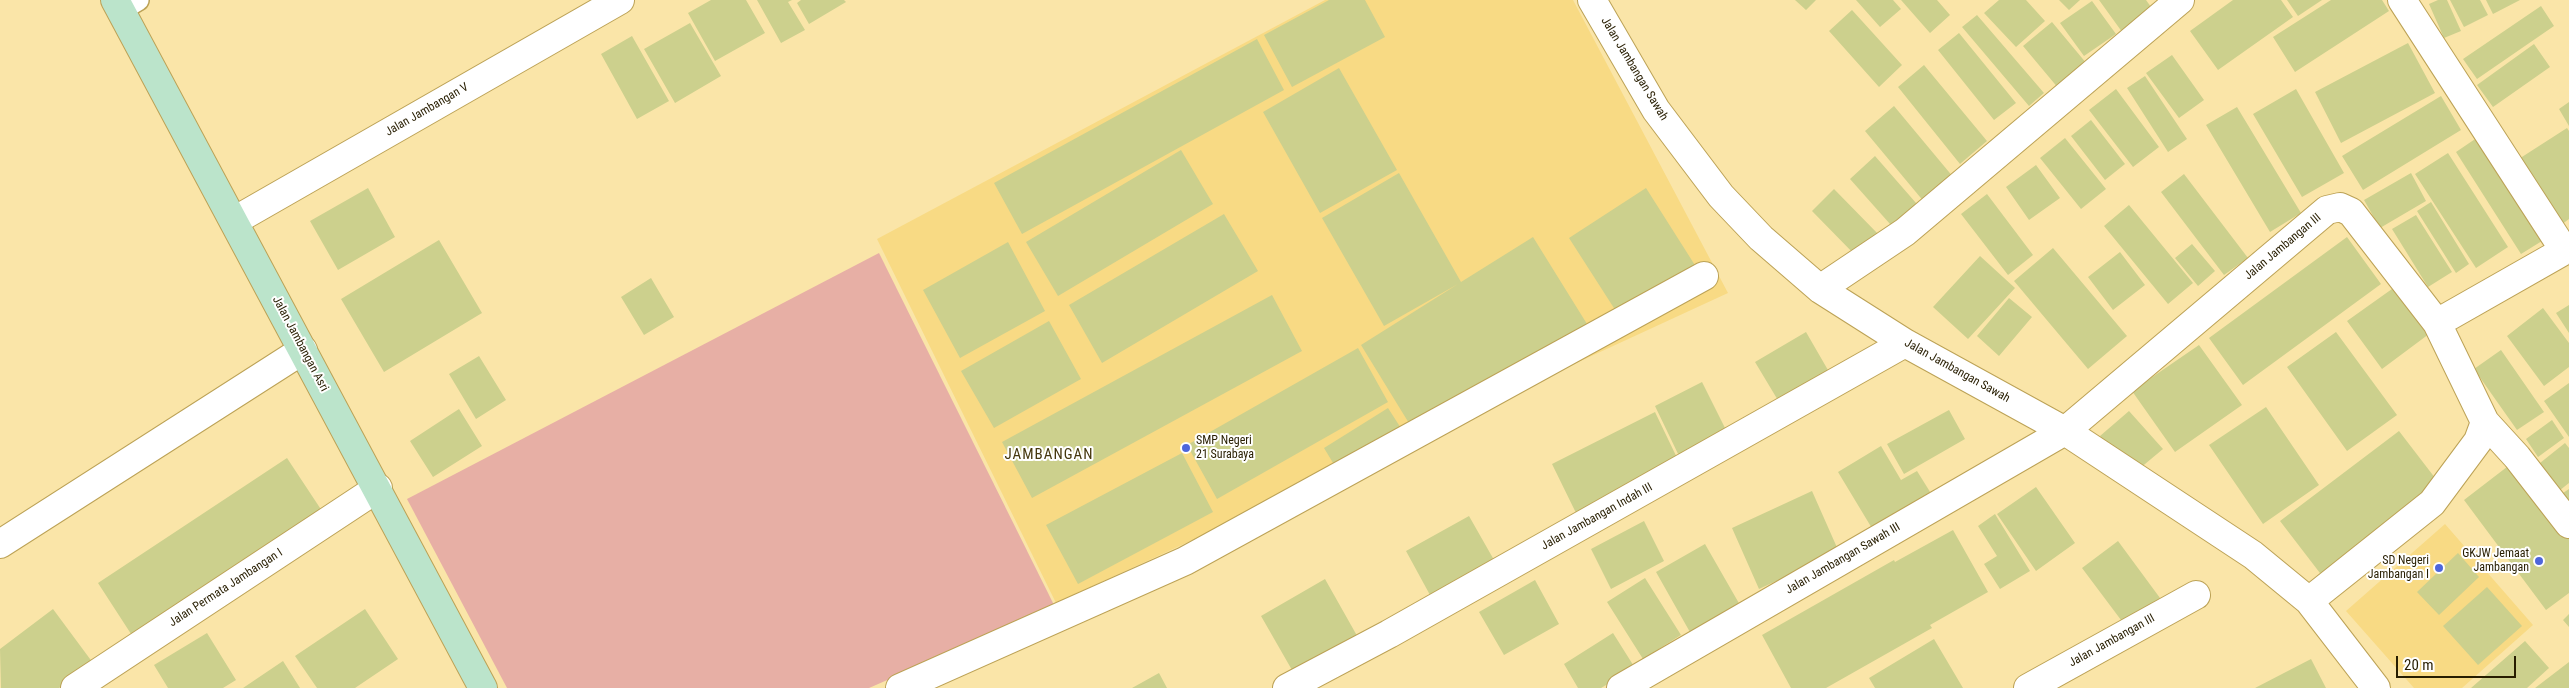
<!DOCTYPE html>
<style>
body{margin:0}
#map{position:relative;width:2569px;height:688px;overflow:hidden;background:#fae5a8;font-family:"Roboto Condensed",sans-serif}
canvas{display:block}
.scale{position:absolute;left:2396px;top:656px;width:120px;height:22px;box-sizing:border-box;border:2px solid #271d00;border-top:0;padding-left:6px;font-size:15px;line-height:18px;white-space:nowrap;color:#271d00;-webkit-text-stroke:4px #fff;paint-order:stroke}
</style>
<div id="map">
<canvas width="2569" height="688"></canvas>
<div class="scale">20 m</div>
</div>
<script>
const ctx = document.querySelector('canvas').getContext('2d');
ctx.lineJoin = 'round';
function fill(path, color) { ctx.fillStyle = color; ctx.fill(path, 'evenodd'); }
const poly = rows => new Path2D(rows.map(r => 'M' + r).join(''));
function stroke(path, color, width, dash) { ctx.strokeStyle = color; ctx.lineWidth = width; ctx.lineCap = dash ? 'butt' : 'round'; ctx.setLineDash(dash || []); ctx.stroke(path); }
function label(font, color, halo, rows, align = 'center') {
  ctx.font = font + ' "Roboto Condensed",sans-serif'; ctx.lineWidth = 4; ctx.setLineDash([]); ctx.textBaseline = 'middle'; ctx.strokeStyle = halo; ctx.fillStyle = color; for (const [text, x, y, turn = 0] of rows) {
    ctx.save(); ctx.translate(x, y); ctx.rotate((+turn || 0) * Math.PI / 180); ctx.textAlign = isNaN(turn) ? turn : align; if (halo) ctx.strokeText(text, 0, 0); ctx.fillText(text, 0, 0); ctx.restore();
  }
}
fill(poly([
 [1325,0,1573,0,1728,293,1056,603,877,239],
 [2445,524,2533,625,2462,688,2414,688,2346,611]
]), '#f8da84');
fill(poly([
 [879,253,1055,607,869,688,507,688,407,499]
]), '#e7afa5');
fill(poly([
 [711,0,746,0,765,33,715,61,688,13],
 [757,0,792,0,788,2,805,30,781,43],
 [801,0,844,0,846,2,809,24,797,3],
 [1329,0,1365,0,1385,37,1292,87,1264,35],
 [1795,0,1816,0,1806,10],
 [1856,0,1893,0,1901,9,1880,27],
 [1901,0,1937,0,1950,15,1930,33],
 [1999,0,2026,0,2045,21,2016,47,1984,13],
 [2059,0,2080,0,2069,10],
 [2099,0,2146,0,2156,14,2125,36],
 [2233,0,2281,0,2293,17,2218,70,2190,31],
 [2287,0,2322,0,2298,16],
 [2331,0,2382,0,2389,11,2295,72,2273,37],
 [2438,0,2447,0,2461,31,2444,38,2429,4],
 [2450,0,2480,0,2488,15,2464,27],
 [2486,0,2520,0,2493,14],
 [2092,1,2116,34,2084,56,2060,23],
 [2541,6,2554,26,2477,79,2463,59],
 [1852,10,1902,65,1879,87,1829,31],
 [1977,15,2044,93,2029,106,1962,27],
 [2052,22,2087,64,2059,89,2023,46],
 [690,23,721,76,675,103,644,49],
 [1959,33,2016,103,1994,120,1938,50],
 [632,36,669,101,637,119,601,54],
 [1257,39,1284,90,1022,234,994,183],
 [2408,43,2435,93,2341,143,2315,92],
 [2534,44,2550,67,2493,107,2477,85],
 [2172,55,2204,100,2179,118,2146,73],
 [1924,65,1987,141,1960,164,1898,87],
 [1339,68,1397,170,1320,213,1263,112],
 [2145,76,2187,139,2168,152,2127,88],
 [2116,89,2159,147,2133,167,2089,110],
 [2296,89,2344,173,2302,197,2253,114],
 [2441,96,2461,130,2363,190,2342,156],
 [2569,102,2569,126,2559,109],
 [1894,106,1959,184,1930,209,1865,131],
 [2237,107,2301,213,2270,232,2206,125],
 [2091,120,2125,164,2105,180,2071,136],
 [2567,128,2569,131,2569,219,2554,230,2511,164],
 [2484,133,2550,236,2521,254,2456,152],
 [2065,138,2106,189,2081,209,2040,158],
 [1181,150,1213,204,1058,296,1026,242],
 [2448,153,2508,247,2476,268,2415,174],
 [1875,156,1923,211,1898,233,1850,179],
 [2036,165,2060,198,2029,220,2006,187],
 [1399,173,1461,282,1533,237,1587,324,1415,433,1361,345,1458,284,1384,326,1322,218],
 [2411,173,2426,201,2380,228,2364,200],
 [2184,174,2248,258,2224,275,2161,192],
 [368,188,395,237,338,270,310,221],
 [1646,188,1698,270,1621,319,1569,238],
 [1834,189,1880,236,1858,258,1812,211],
 [1987,194,2033,255,2008,275,1961,214],
 [2431,202,2469,264,2456,273,2417,211],
 [2129,205,2193,283,2168,304,2104,226],
 [1224,214,1258,271,1102,363,1069,305],
 [2416,215,2452,272,2428,287,2392,229],
 [2347,237,2381,284,2243,385,2209,338],
 [439,240,482,313,384,372,341,299],
 [1008,242,1045,311,960,358,923,290],
 [2192,244,2215,271,2198,286,2175,258],
 [2053,248,2127,336,2088,369,2014,281],
 [2120,252,2145,285,2113,310,2088,277],
 [1980,256,2015,288,1968,339,1933,307],
 [651,278,674,317,644,335,621,297],
 [2399,284,2433,331,2382,369,2347,321],
 [1272,295,1302,351,1032,498,1002,442],
 [2009,298,2032,317,1999,356,1977,336],
 [2569,305,2569,333,2556,313],
 [2543,308,2569,343,2569,367,2544,386,2507,336],
 [1049,321,1081,379,994,428,961,371],
 [1806,332,1832,377,1782,407,1755,362],
 [2336,332,2397,415,2347,451,2287,367],
 [2199,345,2242,405,2175,452,2132,391],
 [1358,348,1388,402,1217,499,1187,445],
 [2501,350,2544,412,2517,430,2474,369],
 [479,356,506,400,476,419,449,374],
 [1702,382,1728,434,1680,458,1655,406],
 [2569,383,2569,437,2544,401],
 [2266,407,2319,485,2263,524,2209,445],
 [1388,408,1406,436,1341,476,1324,448],
 [459,409,482,446,433,477,410,441],
 [1949,410,1965,439,1904,474,1887,444],
 [2129,411,2163,449,2133,474,2100,436],
 [1655,412,1680,464,1577,515,1552,464],
 [2552,420,2564,438,2538,457,2526,439],
 [2399,431,2442,487,2323,577,2280,521],
 [2565,443,2569,448,2569,483,2550,498,2530,471],
 [1881,446,1901,480,1917,471,1932,495,1873,530,1838,472],
 [1182,453,1213,512,1078,584,1046,525],
 [287,458,322,511,133,637,98,583],
 [2516,460,2569,530,2569,593,2546,610,2464,500],
 [2036,487,2075,543,2036,571,1997,514],
 [2569,489,2569,513,2557,497],
 [1812,491,1839,552,1759,589,1732,528],
 [1995,514,2030,571,2000,589,1984,564,1997,556,1978,526],
 [1469,516,1494,560,1430,595,1406,551],
 [1644,521,1664,561,1611,589,1591,549],
 [1953,530,1988,592,1930,625,1932,628,1826,688,1791,688,1762,635,1894,560,1895,562],
 [2118,541,2160,598,2124,624,2082,568],
 [1705,544,1744,612,1695,641,1656,572],
 [2458,553,2479,577,2439,615,2417,592],
 [1645,578,1681,635,1643,659,1607,602],
 [1325,579,1360,641,1296,677,1261,616],
 [1535,580,1559,624,1504,655,1479,612],
 [2487,587,2522,626,2478,665,2443,626],
 [53,609,93,663,59,688,1,688,0,649],
 [365,609,398,659,355,688,317,688,295,656],
 [2569,614,2569,627,2563,620],
 [207,633,236,680,223,688,168,688,154,665],
 [1613,633,1635,668,1601,688,1578,688,1564,664],
 [1934,639,1963,688,1875,688,1869,678],
 [2525,641,2549,668,2527,688,2471,688],
 [2311,659,2326,688,2255,688],
 [283,661,300,688,243,688],
 [2569,662,2569,688,2535,688],
 [1159,673,1167,688,1132,688]
]), '#ccd08d');
const lane = poly([
 [121,10,138,0]
]);
const street = poly([
 [1592,0,1656,110,1721,196,1761,238,1820,289,1905,343,2065,431,2253,555,2309,601,2376,688],
 [2402,0,2564,250],
 [234,221,620,0],
 [1820,289,1905,232,2180,0],
 [2437,323,2569,248],
 [2485,422,2517,457,2569,524],
 [0,544,303,350],
 [75,688,378,488],
 [900,688,1185,561,1704,276],
 [1287,688,1389,634,1905,343],
 [1621,688,2065,431,2327,210,2340,207,2351,212,2437,323,2485,422,2478,441,2432,503,2309,601],
 [2028,688,2196,595]
]);
const secondary = poly([
 [115,0,483,688]
]);
stroke(lane, '#bca256', 24);
stroke(street, '#bca256', 30);
stroke(secondary, '#bca256', 30);
stroke(lane, '#fff', 21);
stroke(street, '#fff', 28);
stroke(secondary, '#bbe4cb', 28);
for (const [x, y, r, color] of [
 [1186,448,5,"#4e66db"],
 [2539,561,5,"#4e66db"],
 [2439,568,5,"#4e66db"]
]) { const dot = new Path2D(); dot.arc(x, y, r, 0, 2 * Math.PI); ctx.fillStyle = color; ctx.fill(dot); stroke(dot, '#fff', 2); }
label('12px', '#271d00', '#fff', [
 ["Jalan Jambangan Sawah",1634,69,59],
 ["Jalan Jambangan V",427,110,-30],
 ["Jalan Jambangan III",2283,247,-40],
 ["Jalan Jambangan Asri",300,344,62],
 ["Jalan Jambangan Sawah",1957,371,29],
 ["Jalan Jambangan Indah III",1597,517,-29],
 ["Jalan Jambangan Sawah III",1843,559,-30],
 ["Jalan Permata Jambangan I",226,588,-33],
 ["Jalan Jambangan III",2112,641,-29]
]);
label('12px', '#271d00', '#fff', [
 ["SMP Negeri",1196,441,"left"],
 ["21 Surabaya",1196,455,"left"],
 ["GKJW Jemaat",2529,554],
 ["Jambangan",2529,568],
 ["SD Negeri",2429,561],
 ["Jambangan I",2429,575]
], 'right');
ctx.letterSpacing = '1px';
label('15px', '#45370d', '#fff', [
 ["JAMBANGAN",1049,455]
]);
ctx.letterSpacing = '0px';
</script>
